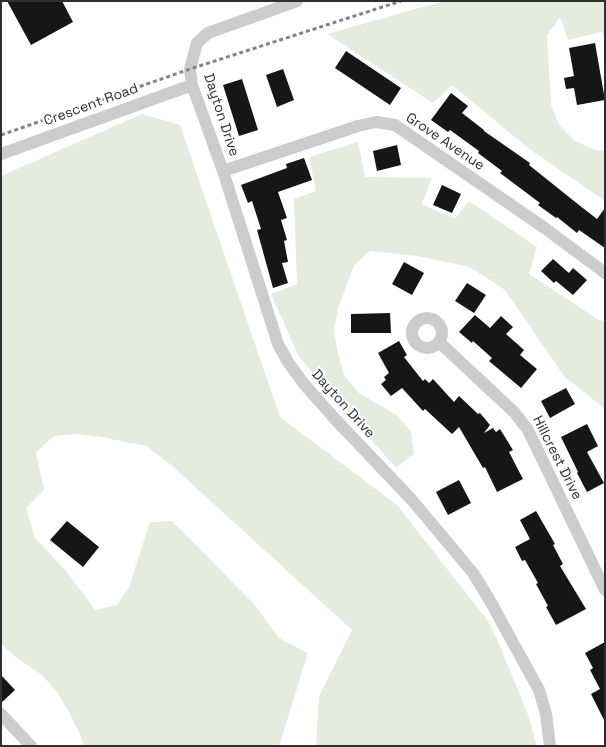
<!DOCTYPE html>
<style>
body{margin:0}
#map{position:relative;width:606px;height:747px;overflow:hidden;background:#fff;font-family:"Space Grotesk",sans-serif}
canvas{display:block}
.frame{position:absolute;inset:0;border:2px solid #2f2f2f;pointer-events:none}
</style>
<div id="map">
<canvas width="606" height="747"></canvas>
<div class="frame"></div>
</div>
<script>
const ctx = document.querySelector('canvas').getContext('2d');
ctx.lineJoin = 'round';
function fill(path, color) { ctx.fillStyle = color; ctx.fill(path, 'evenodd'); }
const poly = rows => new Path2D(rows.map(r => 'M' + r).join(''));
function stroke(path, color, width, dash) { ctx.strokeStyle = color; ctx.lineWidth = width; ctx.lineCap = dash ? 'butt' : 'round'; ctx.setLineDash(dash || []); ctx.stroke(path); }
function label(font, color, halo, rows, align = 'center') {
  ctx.font = font + ' "Space Grotesk",sans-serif'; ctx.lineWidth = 4; ctx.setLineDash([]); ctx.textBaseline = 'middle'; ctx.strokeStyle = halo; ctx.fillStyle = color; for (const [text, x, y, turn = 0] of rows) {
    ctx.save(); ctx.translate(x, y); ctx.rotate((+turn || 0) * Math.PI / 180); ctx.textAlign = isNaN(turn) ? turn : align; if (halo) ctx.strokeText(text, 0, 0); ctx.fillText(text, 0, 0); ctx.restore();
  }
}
fill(poly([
 [444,1,605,1,605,38,602,32,568,40,560,17,547,35,551,105,559,125,575,141,595,150,605,151,605,201,528,148,452,85,433,103,327,34],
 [142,114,180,125,280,417,397,505,488,621,498,641,528,715,537,746,316,746,319,697,352,630,170,464,146,446,101,437,77,434,54,436,36,452,44,490,26,508,35,538,67,572,95,610,117,605,129,587,150,522,172,521,254,604,279,638,308,653,279,746,83,746,81,737,70,714,58,693,42,675,17,658,1,644,1,176],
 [358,142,365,177,432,178,422,204,455,219,469,201,537,247,529,274,599,320,605,321,605,409,564,376,505,290,470,267,417,256,370,251,354,266,338,308,334,331,338,354,345,377,359,393,397,415,411,432,414,454,396,468,299,357,271,294,297,284,294,199,316,191,309,157]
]), '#e5ecde');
fill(poly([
 [7,1,62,1,73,22,31,45],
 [595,43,605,100,577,105,574,88,566,89,564,78,574,76,569,48],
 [346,51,401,88,390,105,335,68],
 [283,69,294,100,277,107,266,75],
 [242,79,258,130,239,136,223,85],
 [451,93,468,106,462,113,484,130,484,131,530,163,529,165,579,205,597,219,605,208,605,248,579,230,577,233,557,217,556,218,538,205,540,203,500,173,502,171,478,153,479,151,450,130,448,132,431,120],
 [397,145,401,165,377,171,373,151],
 [304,158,312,180,278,192,287,218,281,220,287,240,284,241,288,262,282,263,288,283,273,288,257,230,261,229,252,201,248,203,241,185,287,168,286,164],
 [442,185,461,194,452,213,433,205],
 [553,259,569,273,573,268,587,280,573,295,556,281,554,283,541,271],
 [404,262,424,273,412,295,392,284],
 [467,283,486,295,474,313,455,301],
 [390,313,391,333,351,333,351,314],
 [475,315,490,328,501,316,513,327,506,334,524,350,520,355,537,369,521,388,489,361,492,358,473,341,472,343,459,332],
 [399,341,407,355,404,357,423,381,425,379,429,383,433,379,454,402,459,396,478,414,480,413,490,425,484,433,493,428,496,432,500,429,513,450,509,452,523,479,497,492,485,467,483,468,459,427,452,434,425,409,423,411,402,388,391,396,381,384,386,380,384,377,389,373,378,353],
 [566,388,575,404,550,418,541,401],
 [587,424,598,446,587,452,604,483,587,492,577,473,578,472,561,437],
 [459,480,471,503,448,515,436,492],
 [536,511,555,544,553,545,563,564,560,566,586,609,556,625,546,607,548,606,536,584,538,583,525,560,522,561,515,547,530,539,520,520],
 [67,521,99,547,83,567,50,540],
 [605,642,605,722,591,694,600,689,590,670,593,668,585,653],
 [1,675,15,690,1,703]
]), '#161616');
stroke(poly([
 [297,1,208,33,197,43,190,69,192,85,223,171,278,344,288,362,304,384,335,419,412,500,473,573,489,599,539,690,546,714,550,746],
 [1,154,192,85],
 [223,171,358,126,376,122,395,125,546,229,605,273],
 '412 333a15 15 0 1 1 30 0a15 15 0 1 1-30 0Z',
 [439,342,514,412,528,430,605,590],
 [1,714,31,746]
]), '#ccc', 12);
stroke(poly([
 [1,135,190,69,401,1]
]), '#848484', 3, [4, 3]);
label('14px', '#2f2f2f', '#fff', [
 ["Crescent Road",91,105,-20],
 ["Dayton Drive",221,115,72],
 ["Grove Avenue",445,142,34],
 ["Dayton Drive",343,404,48],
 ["Hillcrest Drive",557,458,63]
]);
</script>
